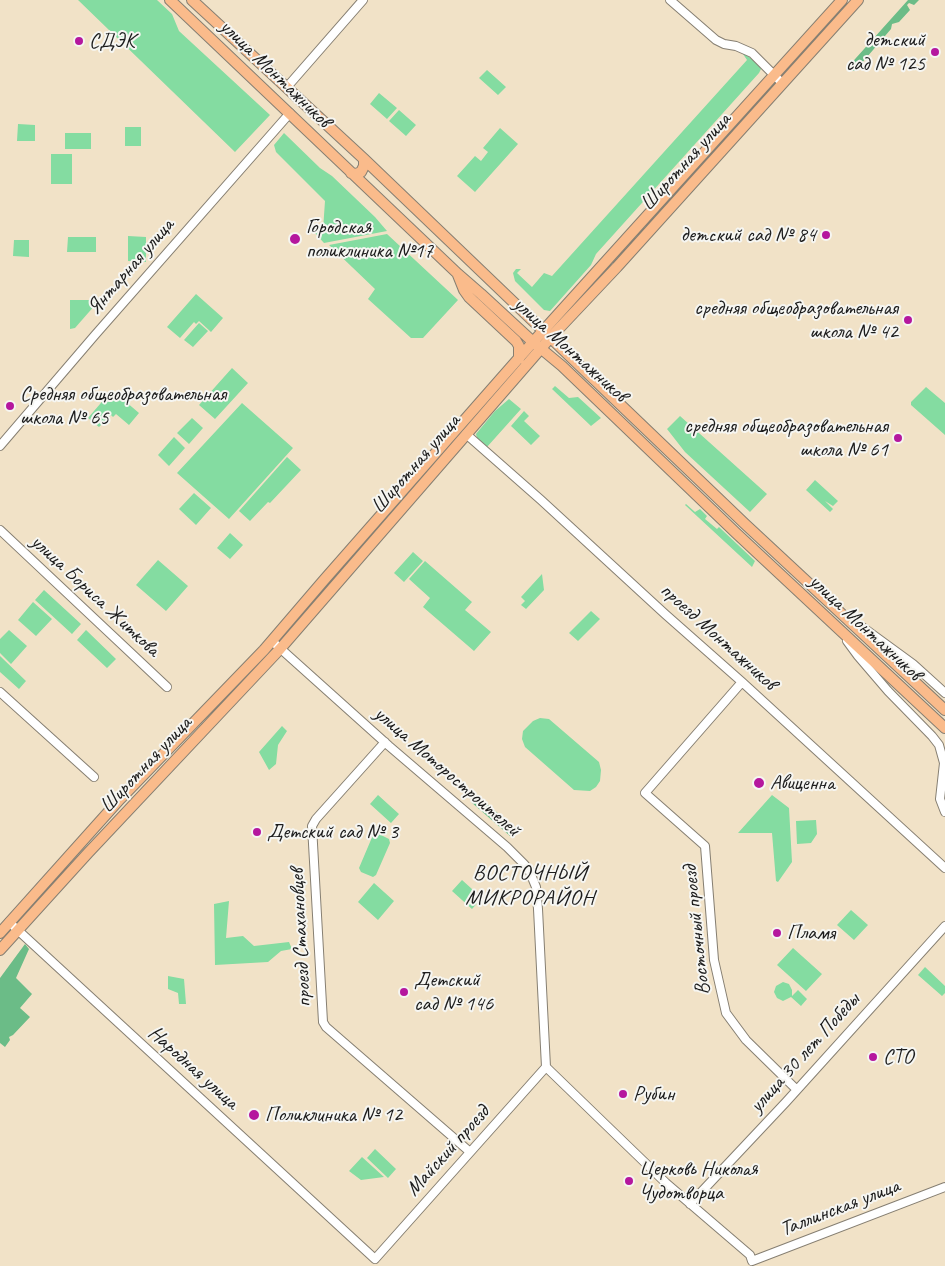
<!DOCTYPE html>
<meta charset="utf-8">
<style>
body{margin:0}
canvas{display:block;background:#f1e2c7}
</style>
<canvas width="945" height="1266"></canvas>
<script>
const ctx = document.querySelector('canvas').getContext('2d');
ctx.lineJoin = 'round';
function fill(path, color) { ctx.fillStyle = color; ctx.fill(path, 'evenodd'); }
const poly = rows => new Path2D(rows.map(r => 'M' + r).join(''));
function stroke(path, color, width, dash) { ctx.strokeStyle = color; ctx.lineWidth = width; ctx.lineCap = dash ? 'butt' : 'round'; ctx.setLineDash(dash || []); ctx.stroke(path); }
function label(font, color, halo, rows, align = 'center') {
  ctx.font = font + ' Caveat,sans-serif'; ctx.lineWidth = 4; ctx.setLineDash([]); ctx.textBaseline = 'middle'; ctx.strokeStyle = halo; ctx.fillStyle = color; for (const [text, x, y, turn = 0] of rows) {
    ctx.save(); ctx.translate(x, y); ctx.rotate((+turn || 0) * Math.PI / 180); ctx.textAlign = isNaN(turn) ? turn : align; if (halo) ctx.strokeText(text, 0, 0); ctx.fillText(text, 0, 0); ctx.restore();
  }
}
fill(poly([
 [78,0,157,0,172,14,179,31,270,115,235,152],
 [741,51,758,64,761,69,759,73,596,254,591,265,550,311,544,310,515,281,513,273,516,269,521,269,517,273,532,287,544,273,552,276,747,60],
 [487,70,506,87,498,95,479,78],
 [379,93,397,108,387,119,370,104],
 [399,110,416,125,406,136,389,121],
 [18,124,35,125,35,141,17,141],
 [125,127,141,127,141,146,125,146],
 [500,128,518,144,475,192,457,176,475,156,481,161,488,152,483,148],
 [65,133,91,133,91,149,65,149],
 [284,133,320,168,332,176,375,217,387,231,324,243,314,232,315,224,323,230,325,201,276,152,274,145],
 [51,154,72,154,72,184,51,184],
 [387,234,458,300,423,338,411,338,368,299,375,289,329,245],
 [128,236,146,237,146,262,128,261],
 [68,237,96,237,96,252,67,252],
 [14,240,29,240,29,257,13,256],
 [196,294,223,318,211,332,199,321,196,324,194,322,180,338,167,327],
 [70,300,93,300,96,304,75,328,70,329],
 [199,323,208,331,193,347,184,340],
 [232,368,248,383,215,419,199,405],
 [555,386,569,398,578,397,601,418,591,426,552,389],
 [926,387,945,403,945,435,911,405,911,402],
 [112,390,139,413,129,425,116,414,113,417,111,415,99,427,88,418],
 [509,399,521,409,487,447,477,438,476,434,495,411],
 [242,403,293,448,229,519,177,473],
 [524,411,529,416,524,421,540,436,531,445,511,426],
 [680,416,767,494,750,512,685,452,667,429],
 [192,418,203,428,189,444,177,433],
 [174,437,185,448,169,466,158,455],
 [287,457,301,470,270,503,268,502,250,521,239,511],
 [815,480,838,501,833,506,825,501,833,509,830,512,806,490],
 [194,493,211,508,196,525,179,509],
 [686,504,695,512,700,509,707,516,705,519,717,529,719,527,755,561,752,567,685,505],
 [230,533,243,545,230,559,217,548],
 [413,552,423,561,404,582,394,573],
 [158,560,188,586,166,611,136,585],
 [425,561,472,602,465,610,491,632,474,651,423,607,430,598,409,579],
 [542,574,544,590,526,609,521,605,525,601,521,597],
 [44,590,81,624,72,634,35,600],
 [33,602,52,619,36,636,18,620],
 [591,611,600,619,578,641,569,633],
 [9,630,27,646,11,664,0,653,0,639],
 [86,630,116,659,107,668,77,640],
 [0,656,26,681,19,689,0,672],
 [540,718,549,719,599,762,601,770,600,781,596,787,590,791,574,790,525,747,522,739,523,731,533,721],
 [282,726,287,731,278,745,276,764,269,770,259,752],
 [378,795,399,814,391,823,370,804],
 [772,795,789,808,792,862,778,882,776,881,772,833,738,833],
 [816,820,817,834,811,843,797,844,796,821],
 [377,833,389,839,390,843,376,875,373,877,361,872,359,868,373,835],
 [462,880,482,898,472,909,452,891],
 [374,883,394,901,378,920,358,902],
 [229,901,226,938,243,936,254,946,289,942,292,949,281,951,268,962,215,965,214,904],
 [851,910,868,925,854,940,837,925],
 [793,948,822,974,806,991,777,965],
 [925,967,945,986,945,993,942,996,918,975],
 [168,976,184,979,186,1004,179,1004,178,993,168,989],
 [783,982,789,984,792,990,792,996,798,990,807,999,801,1006,791,997,783,1001,777,998,774,992,776,986],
 [375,1149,396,1169,388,1178,367,1158],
 [362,1157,384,1177,361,1180,349,1171]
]), '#84dca1');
fill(poly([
 [908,0,919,0,914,5,909,3,907,5,910,10,899,22,892,24,891,29,855,71,850,71,847,68],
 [477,795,516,829,510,836,471,802],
 [25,944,29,949,16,978,32,994,20,1008,30,1017,13,1035,9,1037,10,1040,5,1047,0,1043,0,978]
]), '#6bbc87');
const minor = poly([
 [670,0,716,40,724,44,736,46,752,53,782,83],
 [287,87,363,0],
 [466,434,541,500,665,614,742,682,945,868],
 [0,446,95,335,290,113],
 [0,530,167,687],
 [861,626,913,664,945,693],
 [272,641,389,746,507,847,524,864,529,870,536,887,538,909,546,1067,666,1183,750,1255,752,1261],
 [847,641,858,656,888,691,932,736,939,745,944,763,940,799,945,812],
 [742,682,645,793,705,846,714,960,726,1013,746,1040,796,1089],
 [0,692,94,777],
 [385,742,316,819,312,826,323,1022,326,1027,470,1152],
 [9,922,375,1259,546,1067],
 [690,1204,786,1102,945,926],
 [752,1261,945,1187]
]);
const major = poly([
 [170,0,458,274,481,294,533,342,562,366,736,533,945,728],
 [192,0,364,159,745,524,945,710],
 [351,173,356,174,361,172,364,166,364,159],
 [458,275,464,290,469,297,516,341,519,346,519,359],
 [0,933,120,799,264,650,324,580,533,342,842,0],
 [0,950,88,853,280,649,550,338,617,267,858,0]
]);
stroke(minor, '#867f72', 10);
stroke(major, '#867f72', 12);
stroke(minor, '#fff', 8);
stroke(major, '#fabb8b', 10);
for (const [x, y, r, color] of [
 [79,41,5,"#b5179e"],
 [935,52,5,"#b5179e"],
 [826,235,5,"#b5179e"],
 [295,239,6,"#b5179e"],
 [908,320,5,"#b5179e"],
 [10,406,5,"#b5179e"],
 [898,438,5,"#b5179e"],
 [759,783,6,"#b5179e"],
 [257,832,5,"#b5179e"],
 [777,933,5,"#b5179e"],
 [404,992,5,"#b5179e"],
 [873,1057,5,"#b5179e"],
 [623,1094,5,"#b5179e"],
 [254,1115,6,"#b5179e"],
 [629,1181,5,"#b5179e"]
]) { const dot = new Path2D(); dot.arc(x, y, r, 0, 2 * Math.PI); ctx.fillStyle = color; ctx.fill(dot); stroke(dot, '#f6f6f2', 2); }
label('21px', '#1c1c1c', '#f6f6f2', [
 ["детский",925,40,"right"],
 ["сад № 125",925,64,"right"],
 ["СДЭК",89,41],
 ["Городская",306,227],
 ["поликлиника №17",306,251],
 ["детский сад № 84",816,235,"right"],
 ["средняя общеобразовательная",898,308,"right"],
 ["школа № 42",898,332,"right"],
 ["Средняя общеобразовательная",20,394],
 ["школа № 65",20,418],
 ["средняя общеобразовательная",888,426,"right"],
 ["школа № 61",888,450,"right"],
 ["Авиценна",770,783],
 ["Детский сад № 3",267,832],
 ["Пламя",787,933],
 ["Детский",414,980],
 ["сад № 146",414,1004],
 ["СТО",883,1057],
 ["Рубин",633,1094],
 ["Поликлиника № 12",265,1115],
 ["Церковь Николая",639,1169],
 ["Чудотворца",639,1193]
], 'left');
label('21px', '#1c1c1c', '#f6f6f2', [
 ["улица Монтажников",275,74,44],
 ["Широтная улица",686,162,-48],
 ["Янтарная улица",131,267,-49],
 ["улица Монтажников",570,350,42],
 ["Широтная улица",416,464,-49],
 ["улица Бориса Житкова",95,596,43],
 ["улица Монтажников",865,628,43],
 ["проезд Монтажников",718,637,42],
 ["Широтная улица",146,765,-47],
 ["улица Моторостроителей",447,772,41],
 ["Восточный проезд",697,930,-96],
 ["проезд Стахановцев",301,938,-93],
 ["улица 30 лет Победы",805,1053,-48],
 ["Народная улица",193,1068,42],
 ["Майский проезд",448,1151,-48],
 ["Таллинская улица",840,1208,-21]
]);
ctx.letterSpacing = '1px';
label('22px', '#1c1c1c', '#f6f6f2', [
 ["ВОСТОЧНЫЙ",530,873],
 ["МИКРОРАЙОН",530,898]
]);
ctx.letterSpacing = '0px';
</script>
